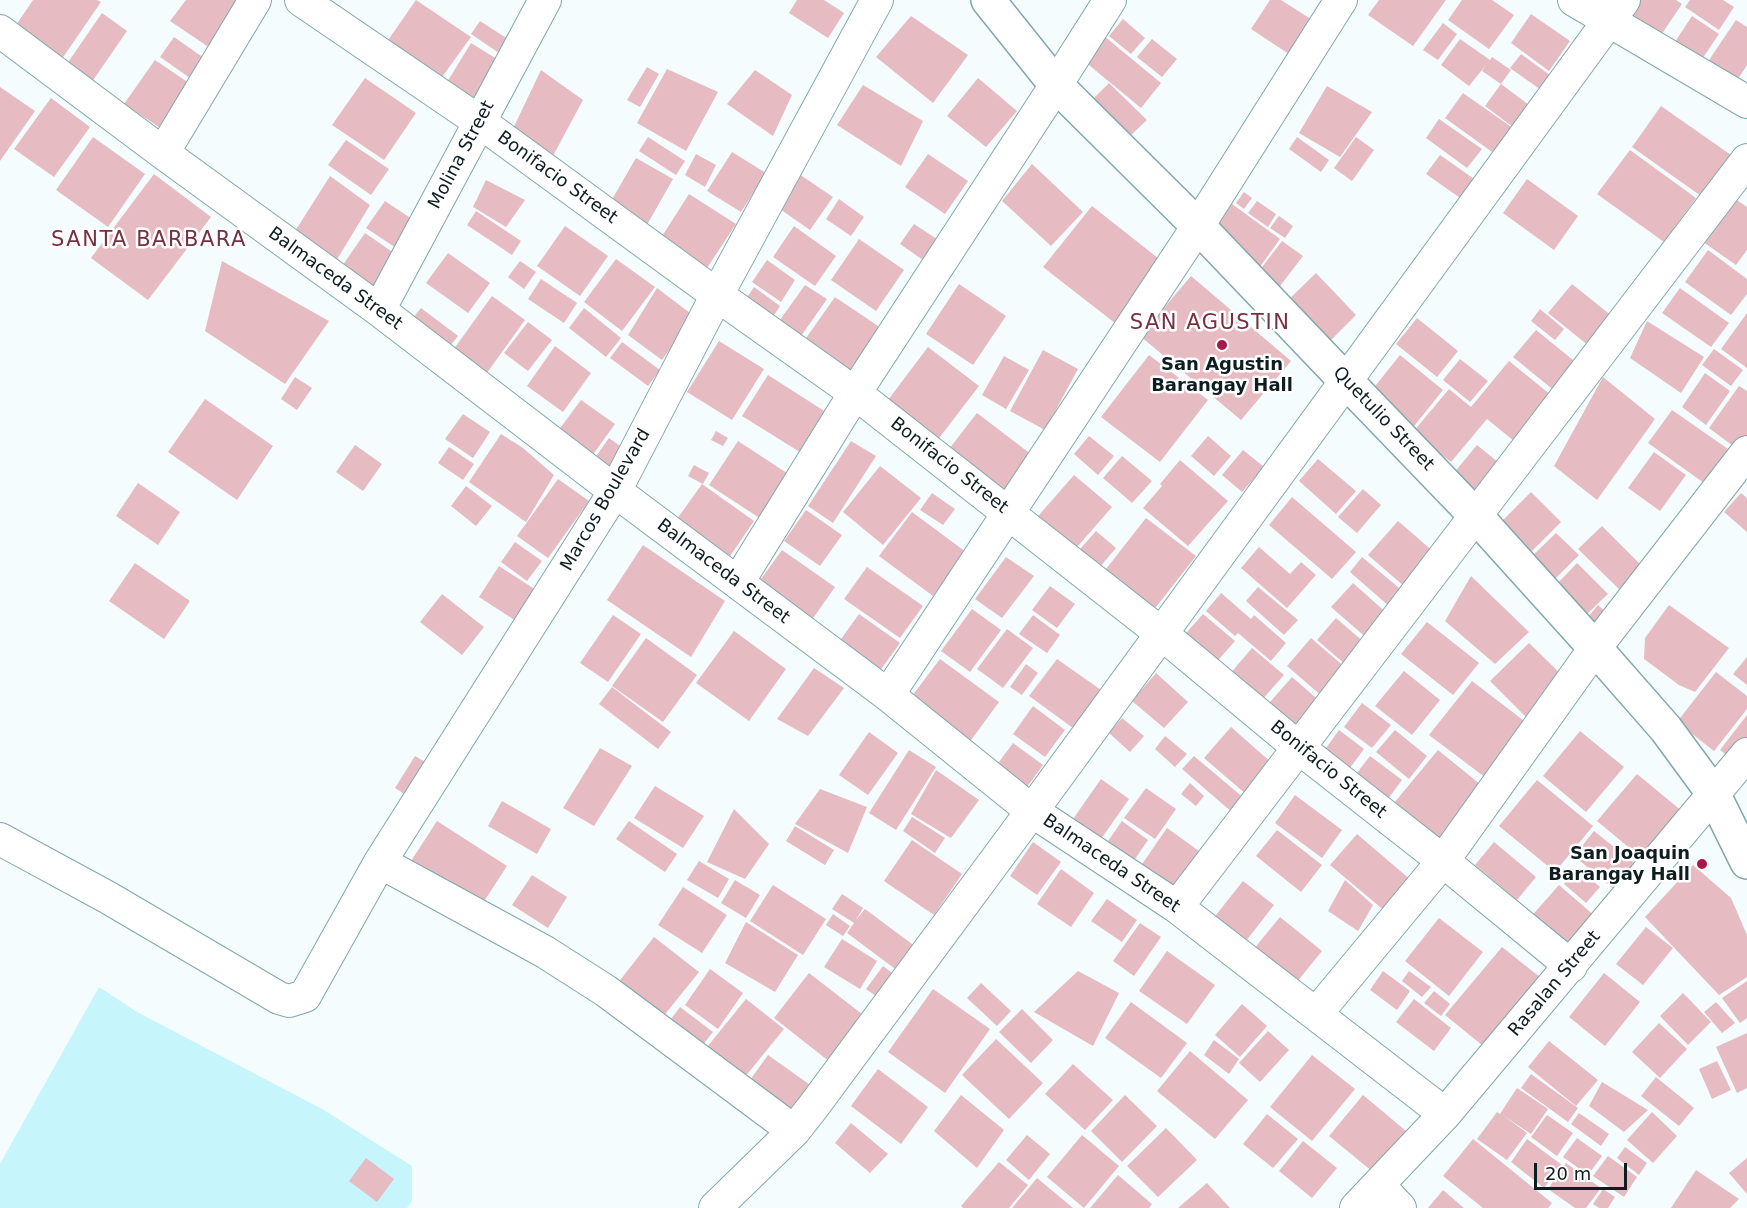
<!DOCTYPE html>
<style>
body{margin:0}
#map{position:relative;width:1747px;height:1208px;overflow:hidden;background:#f4fcfd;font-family:"DejaVu Sans",sans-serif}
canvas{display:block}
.scale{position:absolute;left:1534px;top:1163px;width:93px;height:27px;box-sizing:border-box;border:3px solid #0e1e20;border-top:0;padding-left:8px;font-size:18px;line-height:21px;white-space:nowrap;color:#0e1e20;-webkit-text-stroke:4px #fff;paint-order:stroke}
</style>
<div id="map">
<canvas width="1747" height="1208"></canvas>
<div class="scale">20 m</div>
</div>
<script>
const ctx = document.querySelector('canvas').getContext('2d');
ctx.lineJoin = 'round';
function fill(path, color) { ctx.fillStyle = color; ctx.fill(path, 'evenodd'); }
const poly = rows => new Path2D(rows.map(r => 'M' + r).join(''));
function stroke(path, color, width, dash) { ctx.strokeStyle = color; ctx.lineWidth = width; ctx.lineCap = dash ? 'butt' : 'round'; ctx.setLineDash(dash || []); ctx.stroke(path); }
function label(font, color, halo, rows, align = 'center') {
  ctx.font = font + ' "DejaVu Sans",sans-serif'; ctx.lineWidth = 5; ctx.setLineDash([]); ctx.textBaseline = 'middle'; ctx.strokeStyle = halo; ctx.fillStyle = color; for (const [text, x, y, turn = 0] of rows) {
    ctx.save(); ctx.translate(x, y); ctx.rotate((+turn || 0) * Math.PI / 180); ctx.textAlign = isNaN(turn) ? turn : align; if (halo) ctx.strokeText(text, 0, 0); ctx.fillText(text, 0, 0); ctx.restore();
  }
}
fill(poly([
 [99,987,137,1012,322,1109,412,1166,412,1201,407,1208,0,1208,0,1164]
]), '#c6f5fb');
fill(poly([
 [33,0,97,0,101,2,57,66,10,34],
 [186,0,241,0,213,50,170,21],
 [416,0,471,37,437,84,384,46],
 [797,0,824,0,844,13,828,38,789,13],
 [1270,0,1281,0,1314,21,1292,56,1251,29],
 [1379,0,1446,0,1413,46,1368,15],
 [1462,0,1492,0,1514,15,1489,49,1448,20],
 [1633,0,1676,0,1682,4,1655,44,1620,20],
 [1690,0,1723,0,1734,7,1719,30,1685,7],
 [102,13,127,31,87,89,62,71],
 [1531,14,1570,41,1549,71,1511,43],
 [911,16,968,55,933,103,876,57],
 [1692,16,1719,34,1698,65,1671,48],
 [1123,19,1145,38,1131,54,1109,36],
 [1736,20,1747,27,1747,65,1732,88,1703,69],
 [480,21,511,41,502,55,471,34],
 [1443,23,1457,34,1438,60,1423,50],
 [1104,36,1161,83,1141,108,1084,61],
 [174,37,204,58,190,78,160,57],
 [1152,39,1177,59,1162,77,1137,57],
 [1460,39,1490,60,1492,57,1511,70,1501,84,1533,108,1517,130,1485,106,1501,84,1482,71,1486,65,1469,86,1441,65],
 [471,43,505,64,474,112,441,92],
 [1521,54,1558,81,1548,95,1510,68],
 [155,60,192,85,162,129,124,104],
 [647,67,659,74,640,107,627,100],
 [667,69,718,92,686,151,637,123],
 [541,70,583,100,547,167,510,135],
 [755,70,792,95,773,136,727,104],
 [365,78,416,113,384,160,332,125],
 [978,78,1017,111,986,147,947,116],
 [1109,83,1147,120,1130,136,1093,99],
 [863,85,923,121,901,166,837,125],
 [1327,86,1372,112,1340,157,1299,133],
 [0,87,35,111,0,161],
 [1463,93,1517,131,1499,157,1445,118],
 [51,98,90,127,54,177,14,149],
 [1661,106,1731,155,1701,196,1632,147],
 [1439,119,1482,149,1467,168,1426,138],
 [93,137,145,174,108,227,56,190],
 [648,137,685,161,676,175,639,151],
 [1297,137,1329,160,1321,172,1289,149],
 [1356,137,1374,150,1352,181,1334,168],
 [346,140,389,169,371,195,328,165],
 [1630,150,1696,198,1664,242,1597,194],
 [732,152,766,173,741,212,707,191],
 [696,154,716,165,705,187,685,175],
 [928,154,968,181,945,214,905,187],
 [1440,155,1477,181,1463,200,1426,174],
 [636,158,673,179,644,230,607,208],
 [1032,164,1083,212,1051,246,1002,201],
 [154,174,211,217,148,300,91,258],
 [799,174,833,197,810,230,777,207],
 [330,176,370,205,333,266,292,236],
 [1527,179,1578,216,1554,250,1503,213],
 [486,180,525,200,506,227,473,207],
 [1244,192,1252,198,1244,209,1236,203],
 [689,194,736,224,705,271,659,241],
 [1734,198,1747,207,1747,250,1736,265,1703,242],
 [839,199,864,217,851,236,826,219],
 [385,201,421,225,402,252,366,228],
 [1257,201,1276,214,1268,227,1248,213],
 [1232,204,1280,239,1257,271,1209,236],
 [1092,206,1168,266,1120,327,1043,267],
 [476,211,521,241,512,255,467,225],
 [1279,216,1293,226,1285,238,1270,228],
 [914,224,937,239,923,260,900,244],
 [565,226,608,256,580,296,537,266],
 [794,226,836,256,815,286,773,257],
 [365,233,401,258,374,297,338,272],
 [859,239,904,270,876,311,831,280],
 [1282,241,1303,256,1277,290,1256,275],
 [1708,250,1747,279,1747,294,1731,315,1685,282],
 [448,253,490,283,468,313,426,283],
 [616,259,655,287,622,331,584,302],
 [767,260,795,280,781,302,752,282],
 [222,261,329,321,285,384,205,331],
 [520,261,536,272,524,289,508,277],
 [1316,273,1356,315,1325,346,1284,304],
 [1191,276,1291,361,1241,420,1140,336],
 [541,279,577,303,564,323,528,299],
 [959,284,1006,316,973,365,926,334],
 [1572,284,1618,321,1594,350,1548,313],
 [805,285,827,299,799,339,777,324],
 [754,287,780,306,767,326,740,308],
 [657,288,694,316,662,360,628,335],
 [1680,288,1729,323,1711,347,1662,313],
 [492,296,525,320,484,377,451,353],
 [835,297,884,330,853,375,804,341],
 [421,308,458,336,445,352,408,324],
 [584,308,621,338,606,357,569,328],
 [1540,309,1564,329,1555,340,1531,321],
 [1747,313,1747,368,1721,349],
 [1417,318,1458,351,1437,377,1396,344],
 [1647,321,1704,357,1681,393,1630,358],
 [528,322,552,340,528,371,504,353],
 [1536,330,1578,364,1556,392,1513,357],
 [719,341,764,369,732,420,687,392],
 [622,342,660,370,648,386,610,358],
 [555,346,591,373,563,412,527,386],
 [928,347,979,386,933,446,882,408],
 [1714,349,1743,370,1731,386,1702,365],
 [1043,350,1078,369,1045,430,1010,411],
 [1149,355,1208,400,1160,462,1101,417],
 [1400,355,1443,390,1411,430,1368,395],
 [1004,356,1029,370,1006,409,982,395],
 [1460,359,1488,381,1470,402,1443,380],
 [1509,361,1551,395,1514,441,1487,419,1451,462,1413,432,1449,389,1471,407],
 [1705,373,1730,391,1706,425,1682,407],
 [768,375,829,414,803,454,742,416],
 [295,377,312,388,297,410,281,399],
 [1603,377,1655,419,1597,500,1554,466],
 [1739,386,1747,391,1747,435,1737,449,1709,428],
 [205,399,273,446,237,500,168,452],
 [581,400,615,424,589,460,555,435],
 [1672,410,1728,449,1704,483,1648,443],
 [977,413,1032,455,1004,491,949,449],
 [463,414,490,432,473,458,445,439],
 [716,431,728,438,723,446,711,440],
 [501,434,523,448,554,475,526,522,469,482],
 [1089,436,1114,456,1098,475,1074,454],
 [1208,436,1231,456,1214,476,1191,456],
 [609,438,623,448,606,472,592,462],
 [738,441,790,475,761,519,709,485],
 [851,441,876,456,833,523,808,506],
 [355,445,382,464,363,491,336,472],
 [1477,445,1504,467,1476,502,1448,480],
 [449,447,474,464,463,480,438,463],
 [1243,450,1264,467,1242,492,1222,475],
 [1654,452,1686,475,1660,511,1628,488],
 [1122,456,1152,481,1132,503,1103,478],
 [1318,459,1356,491,1336,514,1299,481],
 [1180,460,1228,501,1188,546,1143,508,1162,486,1160,484],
 [694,465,709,473,703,484,688,476],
 [880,466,921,498,883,545,843,512],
 [1074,475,1112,507,1071,554,1033,522],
 [558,479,589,501,548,558,517,536],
 [138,483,180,512,158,545,116,516],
 [702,484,754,521,730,556,677,519],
 [466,486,492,506,476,526,451,506],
 [1363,489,1381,505,1357,533,1338,517],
 [1531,492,1561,522,1524,559,1494,529],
 [932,493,955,509,943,525,920,510],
 [1741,493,1747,498,1747,532,1724,512],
 [1292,497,1356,552,1332,579,1269,525],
 [806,510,842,535,820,566,784,541],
 [912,512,966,552,933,596,879,556],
 [1146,518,1196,556,1149,616,1099,578],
 [1398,521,1435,553,1405,587,1368,555],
 [1602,526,1648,572,1625,595,1578,549],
 [1096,531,1116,548,1094,574,1074,556],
 [1556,533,1579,555,1549,585,1526,562],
 [515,542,542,561,527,581,501,562],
 [643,545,725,601,691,657,607,600],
 [1259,547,1290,574,1301,562,1316,575,1287,608,1241,568],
 [782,550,835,587,809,624,756,586],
 [1006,557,1034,576,1002,618,975,599],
 [1362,557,1404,592,1390,607,1350,572],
 [135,563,190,601,164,639,109,601],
 [1577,563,1608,594,1587,614,1557,584],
 [499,566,536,590,516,621,479,597],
 [867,567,923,606,900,638,844,599],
 [1471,576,1529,632,1495,664,1445,621],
 [1353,583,1390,616,1369,640,1331,607],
 [1050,586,1075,604,1057,628,1032,610],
 [1258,587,1298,620,1284,635,1246,601],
 [1221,593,1251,619,1254,615,1286,643,1271,661,1238,633,1235,636,1206,611],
 [442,594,484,627,462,655,420,622],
 [1598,605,1614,619,1598,638,1582,624],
 [1669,605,1729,648,1695,692,1679,685,1644,659,1645,638],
 [972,609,1001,630,970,672,941,651],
 [859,614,900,643,877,675,836,646],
 [1203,614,1235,641,1212,667,1180,640],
 [613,615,641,634,608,682,580,663],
 [1033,615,1060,635,1047,653,1019,634],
 [1336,618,1365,643,1346,665,1317,640],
 [1427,622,1479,663,1453,695,1401,654],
 [1007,629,1033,648,1003,688,977,669],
 [734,631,786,669,749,721,696,683],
 [646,638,697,675,663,722,612,686],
 [1311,638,1347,669,1323,697,1287,666],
 [1529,643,1565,678,1526,717,1490,681],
 [1252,648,1284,675,1260,702,1229,675],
 [1747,657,1747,685,1733,674],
 [940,659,999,702,966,747,906,704],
 [1057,659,1101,690,1073,728,1029,696],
 [1026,664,1038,673,1022,695,1010,687],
 [814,668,844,688,808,736,777,719],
 [1404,671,1440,700,1412,735,1375,706],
 [1716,672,1747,696,1747,709,1714,751,1677,722],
 [1156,673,1188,702,1164,728,1132,701],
 [1292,677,1322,703,1293,736,1263,710],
 [1472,681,1532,727,1490,781,1429,735],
 [612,687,671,732,658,749,599,704],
 [1362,703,1391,725,1372,748,1344,727],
 [1033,706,1065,730,1045,757,1013,734],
 [1747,715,1747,742,1733,760,1720,750],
 [1122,718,1144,736,1130,752,1109,733],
 [1231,727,1273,764,1247,795,1204,758],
 [1339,730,1364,749,1344,776,1319,758],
 [1395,730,1427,756,1409,779,1376,752],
 [1580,731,1624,767,1586,812,1543,776],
 [869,732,898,753,868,795,839,775],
 [1165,736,1187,754,1175,767,1155,749],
 [1013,743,1043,765,1027,787,996,766],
 [600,748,632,766,594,826,563,808],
 [909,750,936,767,896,830,869,813],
 [1438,750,1486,789,1436,849,1389,809],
 [415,756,432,766,412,799,395,788],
 [1194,756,1245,799,1233,813,1182,769],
 [1370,756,1402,780,1382,807,1350,782],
 [936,770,979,800,951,838,911,814],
 [1637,774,1683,812,1644,860,1597,821],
 [1101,779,1129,799,1101,839,1073,819],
 [1537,780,1593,826,1555,872,1499,826],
 [1190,783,1204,796,1196,806,1181,794],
 [655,786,704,816,683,848,634,818],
 [1146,788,1176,809,1155,839,1124,818],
 [820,789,867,807,848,853,795,824],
 [1295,795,1342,830,1322,858,1275,823],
 [502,801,551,829,537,854,488,826],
 [734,809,769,844,745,879,707,862],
 [912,817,945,838,935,853,903,831],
 [437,821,507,866,481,906,411,861],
 [629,821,677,854,665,872,616,839],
 [1122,821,1148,840,1133,862,1106,844],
 [795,826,834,850,825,865,786,841],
 [1167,828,1199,851,1172,890,1140,867],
 [1277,830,1322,865,1301,892,1256,856],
 [1594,831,1644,871,1623,897,1574,856],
 [1357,834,1412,881,1386,912,1330,865],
 [912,840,962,874,934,915,884,881],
 [1033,842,1061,862,1037,895,1010,876],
 [1494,842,1536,877,1517,900,1475,865],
 [699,861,729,879,718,898,687,880],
 [1693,865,1731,898,1747,935,1747,977,1719,995,1645,917],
 [1577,868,1600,887,1586,903,1564,884],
 [1061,869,1094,893,1071,927,1037,904],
 [532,875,567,897,548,928,512,905],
 [735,880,760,895,746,918,721,903],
 [1345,880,1373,905,1358,931,1328,911],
 [1243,881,1274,905,1239,950,1208,925],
 [773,885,826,919,803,955,750,921],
 [1559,885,1596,917,1566,953,1528,920],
 [683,887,727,915,702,953,658,925],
 [842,894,863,908,856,920,865,909,924,953,906,977,847,933,854,923,832,909],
 [1107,899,1137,920,1122,942,1091,921],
 [833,914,850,926,843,936,826,925],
 [1280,917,1322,951,1292,988,1249,955],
 [1439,918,1483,952,1449,996,1405,961],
 [746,922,798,955,775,992,725,963],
 [1140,923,1161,937,1134,976,1113,961],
 [1646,927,1673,948,1643,985,1616,964],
 [654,937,699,972,662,1018,617,984],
 [842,939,877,961,860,989,824,967],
 [1502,947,1550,985,1493,1054,1445,1015],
 [1167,951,1215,985,1187,1024,1139,991],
 [883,966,903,981,887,1004,866,989],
 [710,969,743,993,718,1029,685,1005],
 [1078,971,1119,993,1093,1046,1034,1012],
 [1383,971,1410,991,1397,1010,1370,990],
 [1409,971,1431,987,1422,997,1402,981],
 [809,973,871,1021,835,1066,774,1018],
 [1604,973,1640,1002,1605,1046,1569,1017],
 [1747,981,1747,1018,1740,1023,1722,998],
 [981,983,1011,1011,997,1026,967,998],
 [933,989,990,1029,945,1093,888,1052],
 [1434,991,1450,1004,1441,1016,1424,1003],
 [1683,993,1711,1022,1688,1045,1660,1016],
 [746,999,784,1029,740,1083,703,1052],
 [1414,999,1451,1028,1434,1051,1396,1022],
 [1131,1002,1187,1043,1161,1078,1105,1038],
 [1716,1002,1735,1023,1722,1033,1704,1012],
 [1242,1004,1267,1026,1240,1057,1215,1035],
 [680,1007,713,1032,697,1052,665,1027],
 [1022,1009,1053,1040,1031,1063,999,1032],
 [1659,1023,1687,1049,1660,1078,1632,1052],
 [1268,1031,1289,1050,1260,1082,1239,1063],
 [1747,1033,1747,1088,1737,1093,1716,1047],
 [996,1039,1043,1083,1009,1119,962,1075],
 [1214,1040,1239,1059,1229,1074,1204,1055],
 [1549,1041,1598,1080,1576,1106,1528,1067],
 [1190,1051,1248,1100,1215,1139,1157,1091],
 [768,1055,820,1092,796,1124,745,1087],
 [1312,1055,1355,1089,1312,1141,1270,1107],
 [1717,1061,1731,1090,1712,1099,1699,1069],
 [1073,1064,1113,1100,1085,1130,1045,1094],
 [878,1069,928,1107,901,1144,851,1106],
 [1531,1074,1578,1108,1568,1122,1521,1088],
 [1656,1077,1694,1108,1679,1126,1641,1096],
 [1602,1082,1648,1110,1624,1132,1589,1106],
 [1517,1088,1548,1109,1531,1134,1504,1116,1527,1133,1507,1160,1477,1139,1497,1112,1500,1114],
 [961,1095,1004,1130,977,1168,934,1131],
 [1125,1095,1157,1126,1122,1162,1091,1131],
 [1363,1095,1412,1136,1378,1176,1329,1136],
 [1652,1112,1677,1136,1653,1163,1627,1140],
 [1579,1113,1609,1134,1601,1146,1571,1124],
 [1267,1114,1298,1139,1273,1168,1243,1144],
 [1547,1115,1573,1133,1557,1156,1531,1137],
 [851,1123,888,1154,870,1173,835,1143],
 [1166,1128,1197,1160,1158,1197,1127,1166],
 [1027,1135,1050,1154,1029,1180,1006,1160],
 [1082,1135,1119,1166,1084,1208,1047,1177],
 [1577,1138,1602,1156,1588,1175,1563,1157],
 [1473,1139,1552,1203,1548,1208,1483,1208,1443,1176],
 [1527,1139,1562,1165,1544,1188,1511,1162],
 [1303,1141,1337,1168,1312,1198,1279,1171],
 [1625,1147,1647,1163,1639,1175,1617,1158],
 [1608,1156,1637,1177,1624,1197,1593,1176],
 [366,1158,394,1179,377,1202,349,1181],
 [1747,1158,1747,1194,1729,1173],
 [999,1162,1028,1185,1009,1208,963,1208,961,1206],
 [1566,1163,1601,1188,1586,1208,1575,1208,1548,1189],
 [1696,1170,1739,1199,1730,1208,1671,1208],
 [1118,1175,1152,1204,1149,1208,1090,1208],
 [1037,1178,1073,1208,1012,1208],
 [1207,1183,1230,1208,1178,1208],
 [1603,1189,1615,1197,1608,1208,1599,1208,1593,1204],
 [1443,1190,1464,1208,1428,1208]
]), '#e6bbc1');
const street = poly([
 [301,0,480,122,717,295,855,393,1162,634,1299,748,1443,861,1571,966],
 [1574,0,1747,102],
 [0,31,163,153,379,310,615,491,888,695,1032,811,1177,907,1445,1114],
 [163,153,255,0],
 [379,310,545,0],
 [738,582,855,393,1056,85,1110,0],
 [888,695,1198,226,1341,0],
 [0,839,107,897,279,998,289,1001,305,996,380,862,615,491,717,295,877,0],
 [380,862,545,952,606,991,794,1131],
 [1177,907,1747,160],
 [1316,1014,1443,861,1595,648,1747,452],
 [1378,1185,1400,1208],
 [715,1208,794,1131,813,1107,1032,811,1624,0],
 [1356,1208,1445,1114,1747,754]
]);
const secondary = poly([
 [988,0,1056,85,1198,226,1346,381,1475,515,1595,648,1666,729,1713,793,1747,862]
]);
stroke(street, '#81a7ac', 34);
stroke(secondary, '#81a7ac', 36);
stroke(street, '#fff', 32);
stroke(secondary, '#fff', 33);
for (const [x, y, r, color] of [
 [1222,345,6,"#aa1648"],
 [1702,864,6,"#aa1648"]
]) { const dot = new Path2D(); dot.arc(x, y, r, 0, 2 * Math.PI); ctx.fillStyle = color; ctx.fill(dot); stroke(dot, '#fff', 2); }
label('18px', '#0e1e20', '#fff', [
 ["Molina Street",462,155,-62],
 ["Bonifacio Street",557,178,36],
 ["Balmaceda Street",335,279,36],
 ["Quetulio Street",1383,419,46],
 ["Bonifacio Street",949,466,38],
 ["Marcos Boulevard",606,500,-60],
 ["Balmaceda Street",723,572,37],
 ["Bonifacio Street",1328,770,39],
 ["Balmaceda Street",1111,864,34],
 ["Rasalan Street",1555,984,-50]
]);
label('bold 18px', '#0e1e20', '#fff', [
 ["San Agustin",1222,365],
 ["Barangay Hall",1222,386],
 ["San Joaquin",1690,854,"right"],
 ["Barangay Hall",1690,875,"right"]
]);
ctx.letterSpacing = '1.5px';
label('21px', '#76303f', '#fff', [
 ["SANTA BARBARA",149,241],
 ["SAN AGUSTIN",1210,324]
]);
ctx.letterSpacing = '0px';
</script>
